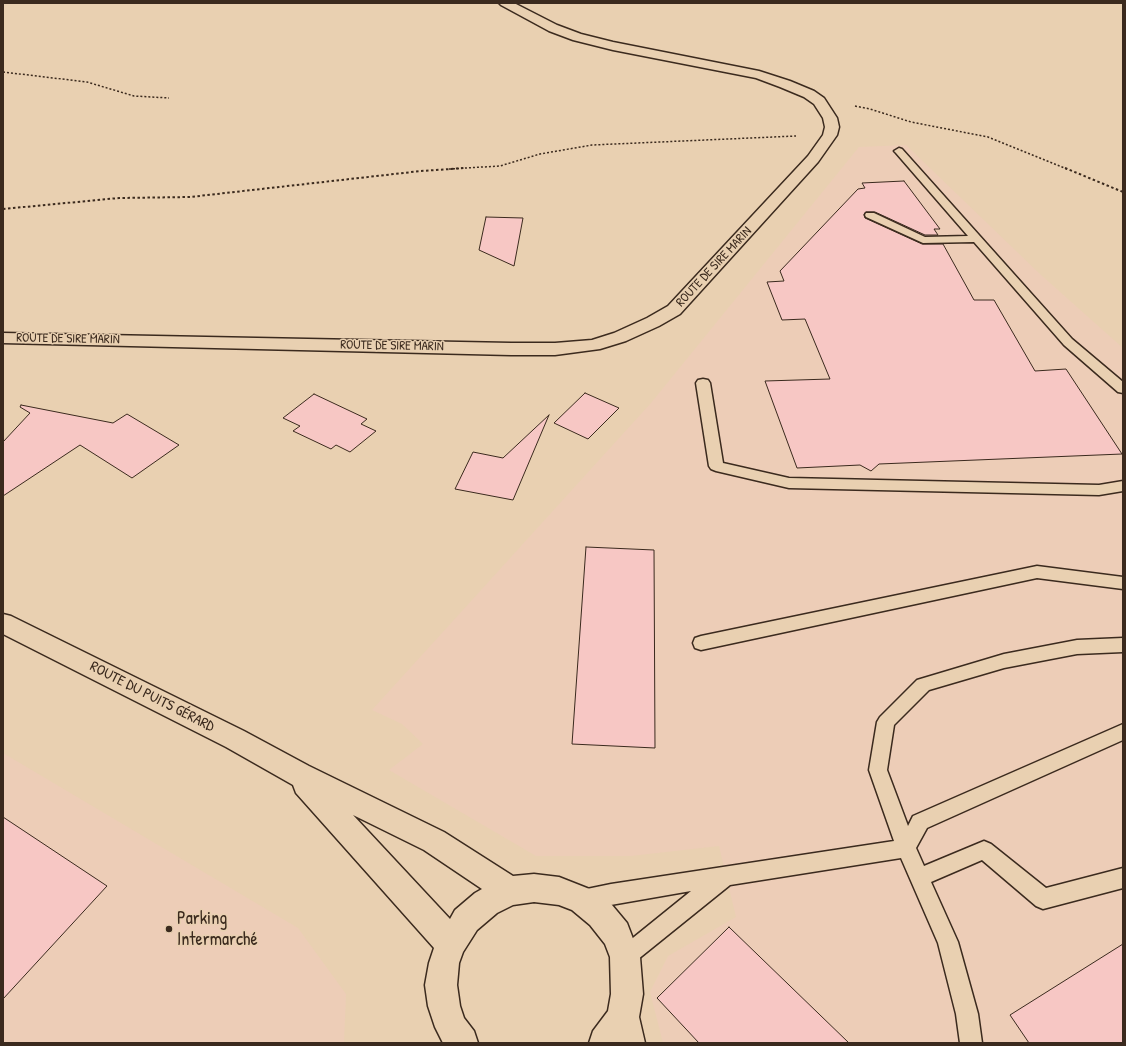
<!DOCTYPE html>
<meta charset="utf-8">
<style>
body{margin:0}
#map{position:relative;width:1126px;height:1046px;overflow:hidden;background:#e9d0b1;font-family:"Patrick Hand",sans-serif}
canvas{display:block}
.frame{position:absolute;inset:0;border:4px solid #3b2a1e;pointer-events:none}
</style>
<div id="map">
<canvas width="1126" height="1046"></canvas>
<div class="frame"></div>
</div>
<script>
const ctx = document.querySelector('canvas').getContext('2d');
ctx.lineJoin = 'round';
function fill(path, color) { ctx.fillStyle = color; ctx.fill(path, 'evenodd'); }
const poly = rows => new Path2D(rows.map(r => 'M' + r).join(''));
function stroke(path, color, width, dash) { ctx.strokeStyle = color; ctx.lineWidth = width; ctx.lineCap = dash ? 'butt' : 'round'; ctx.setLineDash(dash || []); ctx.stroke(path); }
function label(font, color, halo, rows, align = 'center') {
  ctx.font = font + ' "Patrick Hand",sans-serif'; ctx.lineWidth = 3; ctx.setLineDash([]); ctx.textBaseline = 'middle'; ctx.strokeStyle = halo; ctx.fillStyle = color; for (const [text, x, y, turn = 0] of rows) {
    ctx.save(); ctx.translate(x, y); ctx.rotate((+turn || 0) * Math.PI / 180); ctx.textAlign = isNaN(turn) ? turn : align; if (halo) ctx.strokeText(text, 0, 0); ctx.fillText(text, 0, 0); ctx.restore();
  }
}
fill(poly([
 [906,145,1041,275,1123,348,1123,1043,663,1043,650,992,668,956,736,917,719,846,631,856,536,856,389,770,423,744,402,724,372,710,651,403,859,147],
 [3,753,298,928,346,994,344,1043,3,1043]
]), '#edcdb7');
const building = poly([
 [904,181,940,229,934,229,938,235,925,235,875,212,866,212,864,214,865,218,922,244,943,244,974,300,994,300,1035,371,1066,369,1122,454,879,464,871,471,860,465,797,468,765,381,830,379,805,319,782,320,767,282,784,281,780,271,858,189,865,188,862,183,904,181],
 [486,217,523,218,514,266,479,250,486,217],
 [585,393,619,408,588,439,554,423,585,393],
 [314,394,367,419,361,424,376,431,350,452,336,445,331,449,293,431,300,426,283,418,314,394],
 [21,405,113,423,127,414,179,445,132,478,80,445,3,496,3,442,30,413,20,407,21,405],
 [549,415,513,500,455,489,473,452,503,458,549,415],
 [586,547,654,550,655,748,572,744,586,547],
 [3,817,107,886,3,999,3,817],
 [729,927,849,1043,699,1043,657,998,729,927],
 [1123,944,1123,1043,1029,1043,1010,1015,1123,944]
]);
fill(building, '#f7c7c4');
stroke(building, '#3b2a1e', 1);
const service = poly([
 [899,148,902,149,1072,339,1123,382,1123,393,1118,392,1064,345,974,242,923,243,866,217,865,215,866,213,874,213,925,237,968,236,896,153,894,151,899,148],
 [703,379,708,380,710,383,723,463,789,478,1099,485,1123,481,1123,491,1099,495,789,488,716,471,711,469,709,466,696,383,698,380,703,379],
 [1037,566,1123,577,1123,589,1037,578,701,650,695,648,693,643,695,638,701,636,1037,566],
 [1123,638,1123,652,1077,654,1004,668,929,690,894,725,887,770,908,826,913,816,1123,724,1123,740,927,828,916,848,924,866,984,841,991,844,1046,888,1123,868,1123,888,1043,909,1036,906,982,860,931,882,958,942,978,1014,982,1043,960,1043,956,1014,938,943,901,858,730,885,632,964,625,968,618,964,614,957,618,950,691,891,582,910,575,907,572,900,575,893,582,890,611,884,894,841,869,770,877,722,880,717,917,680,1004,654,1077,640,1123,638]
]);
const minor = poly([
 [499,3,514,3,557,25,581,34,613,42,759,71,790,81,814,91,824,98,837,118,839,127,837,135,818,162,680,314,659,326,626,341,600,349,555,355,511,355,3,343,3,333,511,343,555,343,592,340,614,333,647,318,668,306,808,156,823,135,825,127,823,118,814,104,804,97,780,87,756,78,613,50,573,40,549,31,501,5,499,3]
]);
const secondary = poly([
 [3,614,11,616,244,731,309,766,444,832,513,876,534,874,559,877,592,890,612,905,627,923,640,957,643,994,639,1017,645,1043,589,1043,593,1031,608,1011,611,994,610,957,605,944,590,925,572,910,559,905,534,902,513,905,497,913,477,930,463,952,459,963,457,985,460,1006,464,1018,474,1031,478,1043,443,1043,435,1027,428,1006,425,985,429,963,434,948,296,793,293,785,226,747,3,634,3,614],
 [353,815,424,850,482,889,475,893,455,910,450,919,353,815]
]);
stroke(service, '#3b2a1e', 3);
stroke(minor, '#3b2a1e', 3);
stroke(secondary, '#3b2a1e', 3);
stroke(poly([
 [3,72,87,82,134,96,169,98],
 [855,106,870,109,911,122,988,137,1067,169],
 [449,169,500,166,540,154,592,145,796,136]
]), '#3b2a1e', 1.5, [2, 2]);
stroke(poly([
 [1065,168,1123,192],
 [3,209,119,198,190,197,421,171,465,168]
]), '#3b2a1e', 2, [2.5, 2.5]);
fill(service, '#e9d0b1');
fill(minor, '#e9d0b1');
fill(secondary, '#e9d0b1');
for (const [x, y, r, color] of [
 [169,929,4,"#3b2a1e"]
]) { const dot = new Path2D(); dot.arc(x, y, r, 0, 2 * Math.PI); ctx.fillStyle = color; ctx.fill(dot); stroke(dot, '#e9d0b1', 1.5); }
label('13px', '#3b2a1e', '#e9d0b1', [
 ["ROUTE DE SIRE MARIN",714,267,-47],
 ["ROUTE DE SIRE MARIN",68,339,1],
 ["ROUTE DE SIRE MARIN",392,346,1]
]);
label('15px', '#3b2a1e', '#e9d0b1', [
 ["ROUTE DU PUITS GÉRARD",152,697,27]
]);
label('18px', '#3b2a1e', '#e9d0b1', [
 ["Parking",177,919],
 ["Intermarché",177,940]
], 'left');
</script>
